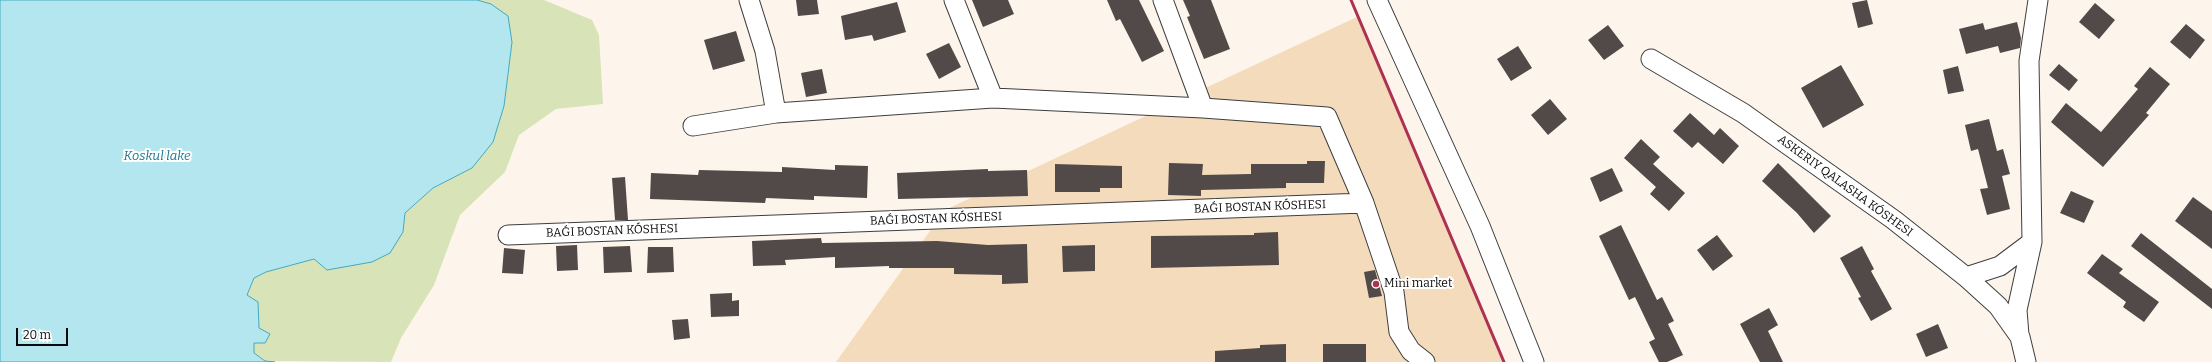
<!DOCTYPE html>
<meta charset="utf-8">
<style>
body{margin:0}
#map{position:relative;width:2212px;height:362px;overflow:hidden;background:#fdf5eb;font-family:Bitter,serif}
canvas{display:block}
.scale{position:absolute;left:16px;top:328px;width:52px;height:18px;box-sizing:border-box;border:2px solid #0b0b0b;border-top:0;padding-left:5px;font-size:12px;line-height:14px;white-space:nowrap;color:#0b0b0b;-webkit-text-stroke:3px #fff;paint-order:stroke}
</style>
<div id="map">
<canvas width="2212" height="362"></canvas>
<div class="scale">20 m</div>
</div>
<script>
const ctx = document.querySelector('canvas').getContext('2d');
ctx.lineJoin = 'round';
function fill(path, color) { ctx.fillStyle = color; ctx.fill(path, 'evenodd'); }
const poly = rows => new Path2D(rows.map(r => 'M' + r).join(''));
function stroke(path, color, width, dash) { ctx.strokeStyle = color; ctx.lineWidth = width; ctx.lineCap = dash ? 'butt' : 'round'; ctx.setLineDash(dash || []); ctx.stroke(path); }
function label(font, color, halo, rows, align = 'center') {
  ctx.font = font + ' Bitter,serif'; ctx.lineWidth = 4; ctx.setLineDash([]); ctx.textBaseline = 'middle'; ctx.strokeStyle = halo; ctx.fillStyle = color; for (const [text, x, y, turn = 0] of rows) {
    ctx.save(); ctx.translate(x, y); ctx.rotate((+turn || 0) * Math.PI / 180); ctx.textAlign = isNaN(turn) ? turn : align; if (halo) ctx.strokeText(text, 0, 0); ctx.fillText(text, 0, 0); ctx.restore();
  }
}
fill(poly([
 [477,0,544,0,592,20,599,35,603,104,556,109,519,135,505,172,460,215,434,285,401,338,391,362,265,361,254,353,254,343,259,328,259,317,247,295,254,278,266,272,403,232,405,213,433,188,472,168,504,106,512,42,491,4]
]), '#d8e4b8');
fill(poly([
 [1359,16,1504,362,836,362,945,210]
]), '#f4dbbb');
const water = poly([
 [0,0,477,0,491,4,508,16,512,42,504,106,493,142,472,168,433,188,405,213,403,232,390,253,372,262,327,270,314,259,266,272,254,278,247,295,258,302,259,328,270,334,265,343,254,343,254,353,265,361,275,362,0,362,0,0]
]);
fill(water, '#b4e6f0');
stroke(water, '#42a9c0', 1);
fill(poly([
 [796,0,817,0,819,14,798,16],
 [972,0,1008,0,1014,14,983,27],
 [1107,0,1139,0,1164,51,1142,62,1120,19,1116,21],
 [1183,0,1211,0,1230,49,1204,59,1187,17,1190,16],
 [1867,0,1873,24,1858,28,1852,3],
 [897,2,906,32,874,41,872,35,845,40,841,16],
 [2095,3,2115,20,2099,39,2079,22],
 [2017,22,2021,38,2020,48,2000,53,1998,46,1966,54,1959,29,1983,23,1985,30],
 [2186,24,2205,40,2190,59,2170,42],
 [1608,25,1624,46,1604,60,1588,40],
 [736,31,745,61,713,70,704,40],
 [949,43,961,67,939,79,926,54],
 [1518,46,1532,68,1511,81,1497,59],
 [2059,64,2078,80,2069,91,2049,75],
 [1841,65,1864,105,1823,128,1801,88],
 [1958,66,1964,91,1948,94,1943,70],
 [2150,67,2170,84,2146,113,2149,115,2103,167,2051,122,2066,103,2101,132,2138,89,2134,86],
 [822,69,827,93,806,97,801,73],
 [1550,99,1567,119,1548,135,1531,115],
 [1690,113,1714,135,1720,128,1739,146,1723,164,1698,142,1692,148,1673,131],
 [1989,119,1997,151,2003,149,2010,174,2002,176,2010,209,1987,215,1980,189,1988,188,1978,149,1971,151,1965,125],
 [1641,139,1660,157,1653,164,1685,193,1669,211,1650,194,1656,187,1624,158],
 [1307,161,1325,161,1324,183,1286,183,1286,188,1201,190,1201,196,1168,195,1169,163,1203,164,1202,175,1251,174,1251,164,1307,164],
 [1778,163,1831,216,1814,233,1797,213,1762,181],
 [1055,164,1122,166,1122,188,1100,188,1100,192,1055,192],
 [835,165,868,166,867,198,814,196,814,200,766,198,765,203,650,199,651,173,698,175,699,170,782,172,782,167,835,170],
 [1612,168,1623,191,1600,202,1590,178],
 [988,169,988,171,1027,170,1028,196,898,199,897,173],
 [625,177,628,220,615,220,612,178],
 [2071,191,2094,201,2084,223,2060,213],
 [2193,197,2212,211,2212,249,2175,221],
 [1621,225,1657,300,1662,297,1674,321,1668,324,1683,355,1667,362,1659,362,1649,342,1655,339,1635,297,1629,300,1599,236],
 [1278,232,1279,265,1151,268,1151,236,1254,235,1254,233],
 [2141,233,2212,289,2212,309,2131,246],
 [1717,235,1733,256,1713,271,1697,250],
 [821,238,822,243,937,241,988,245,1027,244,1028,283,1002,284,1002,275,954,274,954,268,889,268,889,266,835,268,835,257,785,260,786,265,753,266,752,241],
 [577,245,578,270,557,271,556,246],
 [1095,245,1095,271,1063,272,1062,246],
 [630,246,632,272,604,273,603,247],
 [1862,246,1874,269,1871,271,1892,309,1871,321,1858,298,1861,297,1840,258],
 [648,247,673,247,674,272,647,273],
 [504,248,525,250,523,274,502,273],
 [2102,254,2123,269,2119,273,2159,302,2144,322,2123,307,2126,302,2087,273],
 [1375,270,1382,296,1369,298,1364,272],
 [732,293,732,301,739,300,739,316,711,317,710,294],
 [1769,308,1778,325,1768,331,1783,362,1760,362,1740,324],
 [688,319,690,338,674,340,672,320],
 [1938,324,1948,348,1926,357,1916,334],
 [1286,344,1286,362,1215,362,1215,351,1260,348,1260,345],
 [1323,344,1366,344,1366,362,1323,362]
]), '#524a48');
const minor = poly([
 [749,0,765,51,776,113],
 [954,0,993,98],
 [1163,0,1203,108],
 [1377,0,1480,226,1534,362],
 [1651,59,1743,113,1894,220,1966,277,1998,306,2020,337,2026,362],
 [693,126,776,113,993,98,1203,108,1327,117,1364,203,1394,292,1399,332,1411,351,1425,362],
 [508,235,1364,203],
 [1966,277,2000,266,2032,242],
 [2019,335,2017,310,2032,242,2029,61,2038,0]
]);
stroke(minor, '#3e3e3e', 21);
stroke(minor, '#fff', 19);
stroke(poly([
 [1351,0,1504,362]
]), '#ad3152', 3);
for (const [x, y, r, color] of [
 [1376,284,4,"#ad3152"]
]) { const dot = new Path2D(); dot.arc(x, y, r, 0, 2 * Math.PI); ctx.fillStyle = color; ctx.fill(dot); stroke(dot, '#fff', 1.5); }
label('12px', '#0b0b0b', '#fff', [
 ["ASKERIY QALASHA KÓSHESI",1845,186,36],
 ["BAǴI BOSTAN KÓSHESI",1260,207,-2],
 ["BAǴI BOSTAN KÓSHESI",936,219,-2],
 ["BAǴI BOSTAN KÓSHESI",612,231,-2]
]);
label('12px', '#0b0b0b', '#fff', [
 ["Mini market",1384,284]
], 'left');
label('italic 13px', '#217890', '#fff', [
 ["Koskul lake",157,156]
]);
</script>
